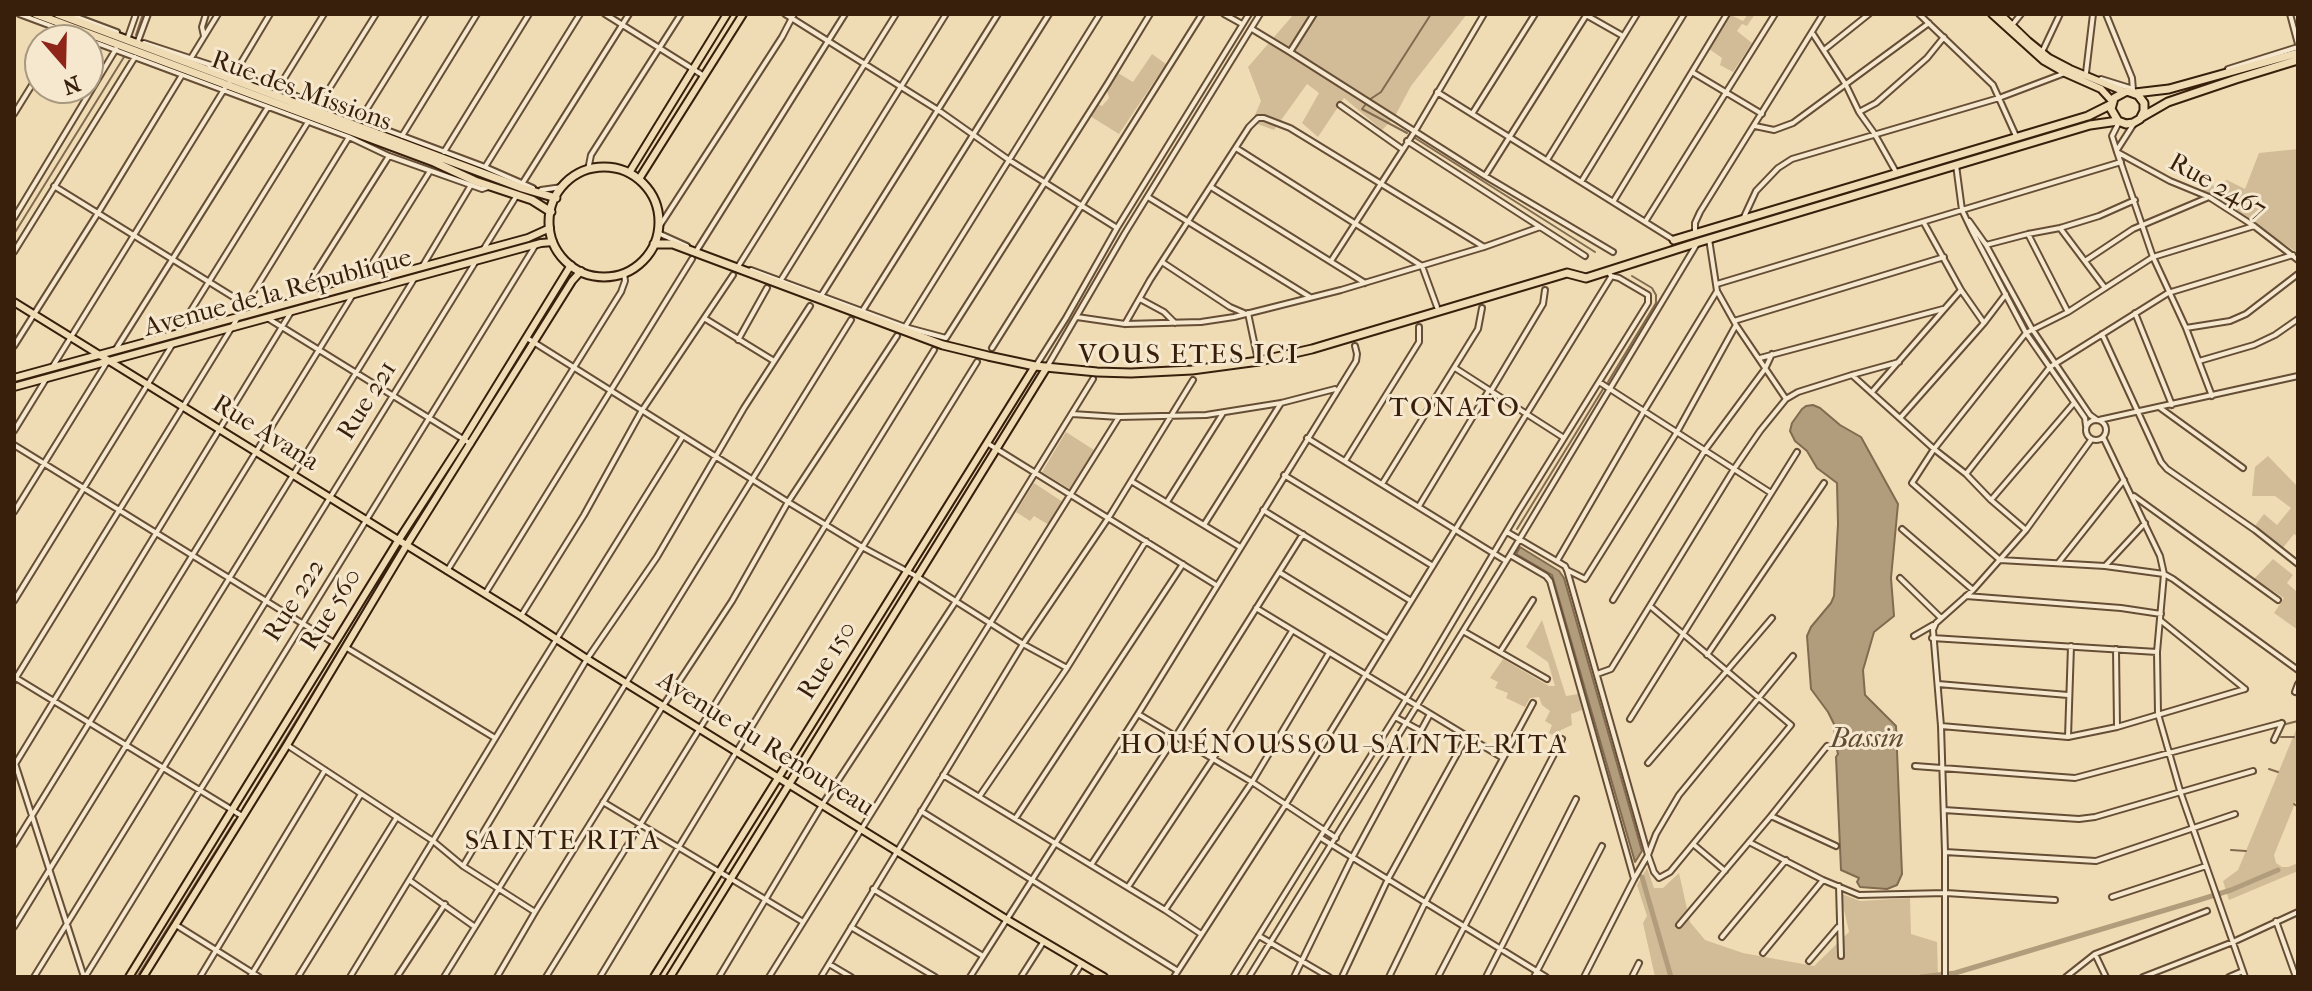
<!DOCTYPE html>
<meta charset="utf-8">
<style>
body{margin:0}
#map{position:relative;width:2312px;height:991px;overflow:hidden;background:#f0dcb4;font-family:"IM FELL French Canon",serif}
canvas{display:block}
.frame{position:absolute;inset:0;border:16px solid #381f0c;pointer-events:none}
.north{position:absolute;left:24px;top:24px;width:80px;height:80px;box-sizing:border-box;background:#f5e8ce;border:2px solid #a99880;border-radius:50%;rotate:160deg;font-size:22px;font-weight:700;line-height:32px;text-align:center;color:#381f0c}
.north::after{content:'';display:block;margin:auto;width:28px;height:36px;background:#8f2418;clip-path:polygon(50% 0,100% 100%,50% 72%,0 100%)}
</style>
<div id="map">
<canvas width="2312" height="991"></canvas>
<div class="frame"></div>
<div class="north">N</div>
</div>
<script>
const ctx = document.querySelector('canvas').getContext('2d');
ctx.lineJoin = 'round';
function fill(path, color) { ctx.fillStyle = color; ctx.fill(path, 'evenodd'); }
const poly = rows => new Path2D(rows.map(r => 'M' + r).join(''));
function stroke(path, color, width, dash) { ctx.strokeStyle = color; ctx.lineWidth = width; ctx.lineCap = dash ? 'butt' : 'round'; ctx.setLineDash(dash || []); ctx.stroke(path); }
function label(font, color, halo, rows, align = 'center') {
  ctx.font = font + ' "IM FELL French Canon",serif'; ctx.lineWidth = 6; ctx.setLineDash([]); ctx.textBaseline = 'middle'; ctx.strokeStyle = halo; ctx.fillStyle = color; for (const [text, x, y, turn = 0] of rows) {
    ctx.save(); ctx.translate(x, y); ctx.rotate((+turn || 0) * Math.PI / 180); ctx.textAlign = isNaN(turn) ? turn : align; if (halo) ctx.strokeText(text, 0, 0); ctx.fillText(text, 0, 0); ctx.restore();
  }
}
fill(poly([
 [1294,14,1467,14,1411,86,1394,118,1382,130,1344,98,1318,137,1302,123,1319,93,1307,84,1274,130,1252,122,1261,101,1248,67],
 [1748,14,1755,14,1747,26,1742,24,1737,31,1752,43,1733,72,1720,65,1722,58,1709,49,1731,15,1743,21],
 [1152,54,1166,64,1119,134,1090,116,1098,104,1102,106,1109,98,1107,91,1118,73,1133,82],
 [2298,149,2298,253,2201,190,2227,180,2245,189,2259,153],
 [1066,432,1094,450,1070,489,1042,472],
 [2268,456,2298,487,2298,537,2294,534,2282,549,2254,527,2264,514,2277,525,2291,508,2275,496,2252,496,2255,467],
 [1034,483,1063,502,1049,525,1034,516,1030,521,1016,512],
 [2273,559,2293,575,2287,583,2296,591,2298,590,2298,630,2274,613,2284,598,2254,579],
 [1542,620,1566,696,1578,694,1582,710,1571,714,1572,725,1561,730,1556,737,1549,733,1552,725,1545,721,1550,711,1542,705,1539,697,1530,698,1525,707,1506,698,1508,693,1495,688,1498,682,1490,678,1503,659,1549,686,1555,686,1548,662,1526,647],
 [2298,725,2298,796,2274,855,2276,863,2282,867,2288,867,2298,863,2298,871,2229,900,2223,881,2238,870],
 [1647,868,1654,888,1663,888,1679,873,1690,922,1705,940,1743,953,1814,966,1849,932,1842,901,1842,894,1860,901,1910,898,1911,934,1937,942,1938,977,1655,977,1643,923,1647,916,1637,885]
]), '#d1bc97');
const water = poly([
 [1813,405,1820,408,1840,425,1861,437,1898,504,1891,578,1894,616,1874,632,1863,670,1865,695,1896,726,1902,874,1897,885,1887,889,1860,887,1857,882,1859,878,1841,870,1836,757,1838,754,1834,737,1835,726,1828,712,1811,689,1807,636,1811,627,1831,603,1834,596,1838,524,1837,483,1817,468,1807,451,1795,441,1790,431,1792,423,1802,409,1806,406,1813,405],
 [1520,547,1559,571,1564,578,1642,851,1635,862,1552,575,1516,554,1520,547]
]);
fill(water, '#b19c7b');
stroke(water, '#816a4f', 2);
stroke(poly([
 [136,35,143,14],
 [1407,133,1362,109,1369,100,1381,92,1431,14],
 [1415,138,1595,252],
 [14,234,124,57],
 [1608,382,1656,303,1656,295,1652,288,1632,276],
 [1517,529,1603,389],
 [2286,724,2298,721],
 [2281,737,2294,737],
 [2269,769,2278,772],
 [2294,804,2298,807],
 [243,808,396,556],
 [2231,850,2246,851],
 [137,977,235,820]
]), '#816a4f', 2);
stroke(poly([
 [1642,877,1671,977],
 [1921,977,1955,973,2199,900,2231,890,2278,870]
]), '#b19c7b', 5);
const minor = poly([
 [19,14,349,137,389,156,482,189,488,187],
 [69,14,117,32],
 [605,14,704,76],
 [785,14,938,110,1009,160,1117,228],
 [1224,14,1242,24],
 [1919,14,1993,85,2016,136],
 [2106,14,2132,78,2133,90],
 [2290,14,2298,44],
 [1586,15,1623,36],
 [2013,24,2021,14],
 [1252,29,1290,52,1314,14],
 [1813,34,1846,85,1859,112,1874,133,1896,172],
 [204,36,202,27,206,14],
 [128,37,136,14],
 [60,40,65,32],
 [138,41,148,14],
 [144,43,235,73,485,167,533,188],
 [1824,50,1869,14],
 [2043,50,2060,14],
 [1290,52,1485,176,1613,252],
 [191,58,218,14],
 [2228,69,2298,47],
 [1692,72,1762,114],
 [2086,73,2093,14],
 [2101,79,2133,89],
 [230,81,270,14],
 [277,90,324,14],
 [1437,92,1674,240],
 [319,105,376,14],
 [1340,105,1402,149],
 [1859,112,1876,103,1927,58,1944,37],
 [14,114,40,72],
 [1472,114,1535,14],
 [360,120,426,14],
 [2119,122,2112,136,2117,152,2170,181,2209,197,2254,226,2298,260],
 [1755,126,1774,130,1793,123,1929,23],
 [402,136,477,14],
 [1407,141,1585,256],
 [1236,148,1422,266,1437,307],
 [2117,150,2133,125],
 [444,152,529,14],
 [2117,152,2153,257,2186,328,2212,396],
 [1547,160,1637,14],
 [1956,165,1962,210,1972,231,2026,333,2085,418,2086,426],
 [485,167,580,14],
 [588,170,591,155,681,14],
 [1485,176,1587,14],
 [1581,182,1684,14],
 [522,184,629,14],
 [54,186,256,311],
 [1211,187,1365,283],
 [541,190,562,187],
 [1148,197,1310,297],
 [1613,202,1727,14],
 [14,218,116,49],
 [1743,219,1756,191,1778,168,1792,159,1999,98,2065,73],
 [1969,221,1986,245,2032,329,2090,415,2097,420],
 [1645,222,1775,14],
 [1924,223,1961,290,1984,323],
 [2254,226,2153,257,2068,312,2026,333,1934,449,1912,483,2000,560,2105,566,2164,574,2173,579,2298,670],
 [659,227,782,37,794,14],
 [2060,228,2105,288],
 [658,233,687,246],
 [1695,233,1695,223,1700,212,1823,14],
 [2028,234,2068,312],
 [1709,239,1717,291,1736,325,1786,399],
 [1986,245,2028,234,2060,228,2099,216,2135,200],
 [483,250,517,195],
 [697,250,845,14],
 [14,252,135,57],
 [1331,261,1415,131,1484,14],
 [2085,261,2133,229,2209,197],
 [1162,262,1230,307,1244,313],
 [739,265,896,14],
 [422,267,471,185],
 [751,270,905,327,946,338,1108,83,1150,14],
 [781,280,946,14],
 [360,283,430,171],
 [1717,284,2121,162],
 [821,296,998,14],
 [1140,299,1164,312,1175,323],
 [298,300,389,156],
 [863,310,1049,14],
 [1248,313,1257,356],
 [2135,313,2172,405],
 [1077,317,1125,324,1201,322,1234,317,1341,290,1484,247,1540,227],
 [704,318,774,361],
 [269,319,471,444],
 [1734,321,1944,257],
 [1125,324,1150,280,1249,127,1258,118,1264,118,1290,128,1484,247],
 [905,327,1100,14],
 [2186,328,2230,321,2246,314,2298,274],
 [177,333,308,122],
 [2102,334,2161,462,2167,469,2255,530,2298,564],
 [527,338,788,502,862,547,916,576,1023,644,1067,668],
 [738,340,767,288],
 [14,346,98,213,182,75],
 [992,348,1202,14],
 [116,349,268,107],
 [1760,358,1943,309],
 [2199,361,2254,345,2275,335,2298,319],
 [1037,364,1066,318,1117,228,1249,14],
 [53,366,225,88],
 [1047,367,1125,233,1260,14],
 [1455,368,1564,438],
 [1852,375,1934,449,1966,474,1991,500,2026,530],
 [1599,382,1771,493],
 [1491,391,1543,304,1545,290],
 [1872,392,1961,290],
 [2159,407,2243,468],
 [1072,414,1119,417,1206,415,1281,403,1335,389],
 [1901,417,1984,323,2006,294],
 '2086 430a10 10 0 1 1 20 0a10 10 0 1 1-20 0Z',
 [2099,420,2298,376],
 [14,431,46,379],
 [2103,437,2160,556,2164,574,2157,652,2158,714,2181,794,2245,977],
 [1307,438,1506,561],
 [987,443,1216,585],
 [14,445,334,643],
 [1345,461,1419,342,1419,327],
 [1966,474,2050,367,2168,293,2293,255],
 [1284,475,1433,566],
 [1131,481,1240,547],
 [1382,484,1478,329,1482,308],
 [2134,496,2278,600],
 [1991,500,2074,403],
 [1167,502,1223,413],
 [1419,506,1489,390],
 [1263,510,1411,601],
 [14,512,107,362],
 [1204,525,1281,403],
 [1902,529,1973,590],
 [1507,532,1565,566,1567,570,1648,855,1654,872,1659,878,1670,872,1791,725,1650,606],
 [1510,555,1546,576,1550,581,1634,879],
 [1557,561,1644,411,1717,291],
 [2059,562,2124,480],
 [2106,565,2145,523],
 [1567,570,1585,579,1677,432,1736,325],
 [447,571,621,292,625,281,624,273],
 [1279,572,1388,639],
 [1900,578,1941,618],
 [485,594,692,259],
 [1966,596,2121,608,2161,614],
 [1613,600,1705,450,1765,369,1772,354],
 [14,601,172,345],
 [1256,608,1503,758],
 [521,616,584,515,641,412,733,275],
 [2160,620,2245,689],
 [1463,631,1547,679],
 [1914,636,1933,625],
 [1932,638,2157,652],
 [347,648,495,738],
 [2116,649,2117,726],
 [1500,652,1533,600],
 [1707,655,1824,483],
 [1597,674,1611,669,1734,469,1760,431,1786,399,1798,392,1852,375,1899,362],
 [16,678,242,816],
 [14,681,349,137],
 [1938,684,2068,695],
 [2295,692,2298,684],
 [1138,714,1252,782,1336,838],
 [1395,717,1421,731],
 [1630,719,1797,452],
 [1941,726,2068,737,2117,727,2245,689],
 [2068,737,2071,646],
 [2274,740,2282,723],
 [287,745,433,841,463,866,535,912],
 [14,760,84,977],
 [1648,763,1772,618],
 [14,766,291,312],
 [1915,766,2075,778,2282,723],
 [943,775,1165,910,1201,934],
 [979,797,1067,668,1146,541],
 [603,802,803,922],
 [1944,810,2079,819,2095,817,2253,771],
 [921,811,1178,971],
 [1771,816,1836,846],
 [1015,819,1183,564],
 [1321,838,1546,977],
 [1749,842,1823,880,1859,895,1946,893,2055,900],
 [1693,844,1725,871],
 [14,845,352,296],
 [1945,852,2096,861,2235,814],
 [1091,865,1176,736,1303,534],
 [463,866,587,659,657,557,744,408,810,306],
 [409,880,475,927],
 [1839,886,1841,956],
 [1128,887,1213,759,1292,631],
 [873,889,983,956],
 [2112,897,2206,866],
 [1165,910,1252,782,1329,653],
 [2276,921,2296,977],
 [176,925,259,977],
 [1679,925,1771,816,1827,746],
 [14,927,414,279],
 [851,927,935,977],
 [1259,936,1329,977],
 [1722,937,1786,860],
 [1763,953,1823,880],
 [2095,954,2106,977],
 [1809,961,1838,927],
 [829,964,851,977],
 [34,977,476,261],
 [85,977,535,246],
 [200,977,325,770],
 [250,977,361,794],
 [298,977,397,817],
 [350,977,518,701,683,436],
 [397,977,445,904],
 [444,977,851,320],
 [497,977,535,912,663,706,732,601,788,502,897,336],
 [546,977,934,350],
 [600,977,766,703,977,362],
 [719,977,822,805,956,601,1093,379],
 [769,977,1119,417],
 [821,977,1023,644,1109,517,1193,380],
 [970,977,1138,714,1356,361,1357,354,1355,346],
 [1021,977,1044,941],
 [1073,977,1082,963],
 [1174,977,1286,804,1611,277],
 [1233,977,1423,672,1518,512,1648,303,1648,295,1619,278,1611,276,1608,271],
 [1249,977,1510,555,1698,242],
 [1294,977,1352,858,1430,714],
 [1342,977,1388,879,1467,736],
 [1389,977,1426,901,1533,703],
 [1438,977,1562,739],
 [1486,977,1576,799],
 [1534,977,1602,846],
 [1584,977,1634,879,1648,855,1656,834,1679,795,1793,656],
 [1632,977,1639,963],
 [1945,977,1945,852,1941,726,1933,630,1936,623,1973,590,2026,530,2091,440],
 [2066,977,2095,954,2207,911],
 [2143,977,2233,942,2298,912],
 [2229,977,2243,971]
]);
const major = poly([
 [1992,14,2044,61,2065,73,2101,89,2113,102],
 [2000,14,2028,41,2049,58,2070,69,2125,92],
 [629,173,727,14],
 [639,179,743,14],
 [14,302,521,616,587,659,1006,919,1104,977],
 [14,378,528,238,550,228],
 [14,387,541,243,553,242],
 [129,977,398,541,464,439,571,265],
 [143,977,287,745,406,546,572,281,581,271],
 [654,977,1035,366],
 [670,977,1047,367]
]);
const highway = poly([
 [36,14,434,162,475,181,532,200,551,212],
 [58,14,522,188,556,198],
 [2135,93,2169,89,2298,53],
 [2142,117,2168,102,2236,79,2298,60],
 '549 222a55 55 0 1 1 110 0a55 55 0 1 1-110 0Z',
 [1674,240,2088,116,2112,104],
 [654,244,673,244,943,345,988,356,1035,366,1097,372,1131,373,1192,370,1259,361,1312,349,1567,273,1586,278,1699,242,2090,125,2118,121,2126,124,2133,123,2140,119,2144,111,2144,103,2138,95,2127,91,2114,98,2111,109,2118,121]
]);
stroke(minor, '#664e36', 8);
stroke(major, '#381f0c', 10);
stroke(highway, '#381f0c', 11);
stroke(minor, '#f5e8ce', 4);
stroke(major, '#f0dcb4', 6);
stroke(highway, '#f0dcb4', 7);
label('26px', '#381f0c', '#f5e8ce', [
 ["Rue des Missions",301,92,20],
 ["Rue 2467",2217,187,29],
 ["Avenue de la République",278,294,-15],
 ["Rue 221",368,401,-58],
 ["Rue Avana",265,434,32],
 ["Rue 222",295,601,-58],
 ["Rue 560",332,610,-58],
 ["Rue 150",828,661,-58],
 ["Avenue du Renouveau",765,745,32]
]);
ctx.letterSpacing = '2px';
label('28px', '#381f0c', '#f5e8ce', [
 ["VOUS ETES ICI",1189,356],
 ["TONATO",1455,409],
 ["HOUÉNOUSSOU-SAINTE-RITA",1344,746],
 ["SAINTE RITA",563,842]
]);
ctx.letterSpacing = '0px';
label('italic 28px', '#624b33', '#f5e8ce', [
 ["Bassin",1867,740]
]);
</script>
